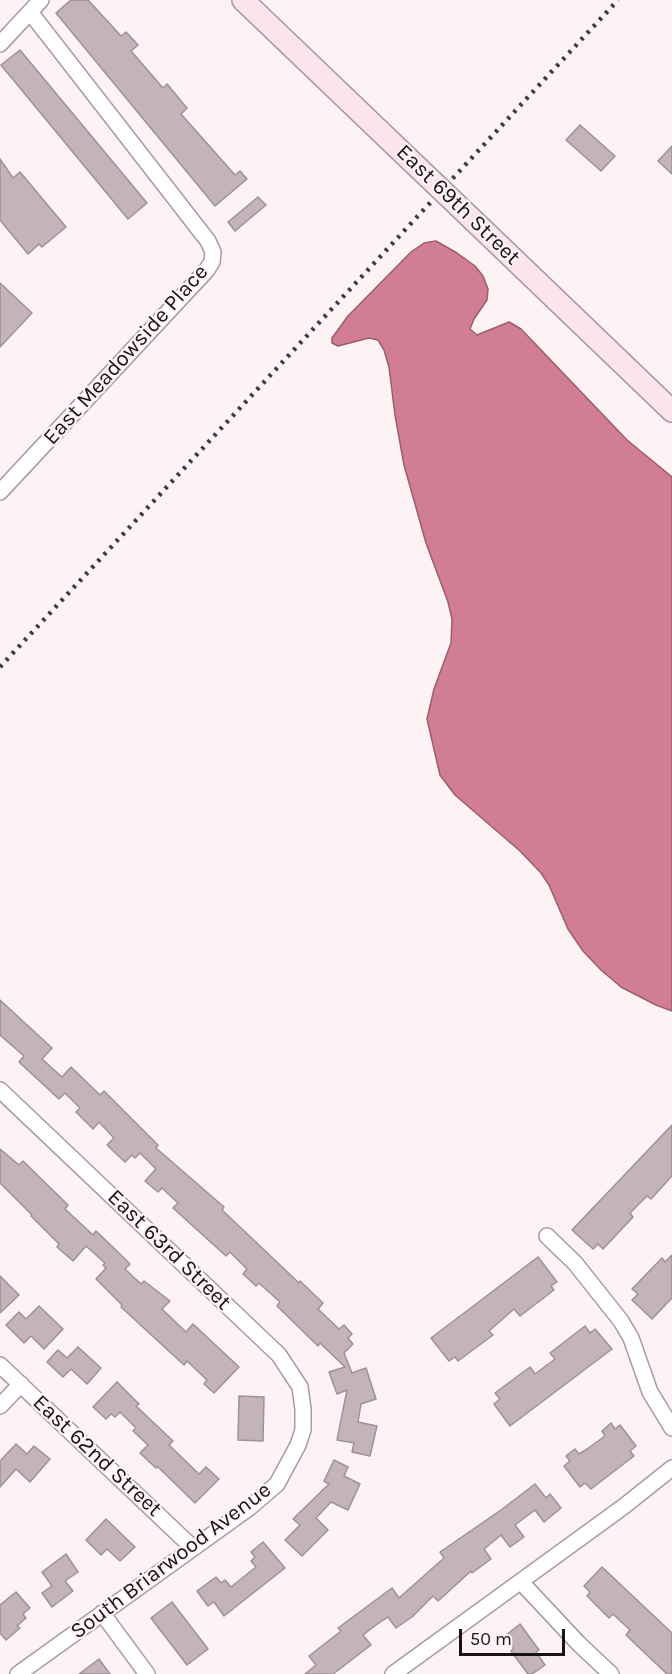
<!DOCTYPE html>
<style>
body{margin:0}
#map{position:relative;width:672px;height:1674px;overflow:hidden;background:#fdf2f4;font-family:Karla,sans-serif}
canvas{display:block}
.scale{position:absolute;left:459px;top:1629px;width:106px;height:27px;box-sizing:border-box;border:3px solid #191314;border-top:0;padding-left:8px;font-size:18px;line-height:21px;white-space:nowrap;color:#191314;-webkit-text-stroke:4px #fdf2f4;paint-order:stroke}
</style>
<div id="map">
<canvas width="672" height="1674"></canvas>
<div class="scale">50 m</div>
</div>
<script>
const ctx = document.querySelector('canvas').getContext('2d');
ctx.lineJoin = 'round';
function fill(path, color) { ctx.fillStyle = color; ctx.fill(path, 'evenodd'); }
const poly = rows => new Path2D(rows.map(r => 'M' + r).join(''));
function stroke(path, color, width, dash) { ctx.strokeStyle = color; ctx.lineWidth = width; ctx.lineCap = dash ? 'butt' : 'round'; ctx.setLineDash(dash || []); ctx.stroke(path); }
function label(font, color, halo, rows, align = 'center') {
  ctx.font = font + ' Karla,sans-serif'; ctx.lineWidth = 4.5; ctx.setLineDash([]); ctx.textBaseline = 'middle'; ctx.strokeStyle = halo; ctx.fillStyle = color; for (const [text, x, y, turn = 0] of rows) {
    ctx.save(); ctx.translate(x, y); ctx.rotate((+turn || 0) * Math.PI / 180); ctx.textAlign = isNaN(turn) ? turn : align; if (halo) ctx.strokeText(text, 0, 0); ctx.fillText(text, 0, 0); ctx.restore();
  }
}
const water = poly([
 [436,241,457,253,475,266,483,276,488,289,487,300,474,319,470,329,477,335,509,322,521,329,627,440,672,477,672,1011,656,1005,621,987,601,970,583,951,568,929,549,885,541,873,520,851,455,795,440,775,427,719,434,689,451,643,452,619,448,602,426,543,404,465,395,415,389,367,384,350,378,340,369,338,338,346,332,343,332,338,348,316,411,252,424,243,436,241]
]);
fill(water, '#d17e94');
stroke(water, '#9a5e6e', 1.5);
const building = poly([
 [71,0,88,0,121,36,126,32,138,45,131,51,163,88,167,84,187,108,181,114,235,175,240,171,247,179,215,206,56,13,71,0],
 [20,50,147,203,128,219,1,65,20,50],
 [580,125,615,156,601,171,566,140,580,125],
 [672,146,672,174,658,161,672,146],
 [0,159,13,178,20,172,66,227,42,247,39,244,28,254,0,220,0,159],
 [258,197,266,205,235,231,228,222,258,197],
 [0,283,32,313,0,347,0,283],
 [0,1000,52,1048,42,1059,62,1077,71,1067,100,1095,104,1091,158,1145,156,1148,224,1207,222,1210,299,1283,300,1281,323,1303,318,1309,339,1329,344,1325,352,1334,348,1338,353,1344,344,1353,352,1373,366,1368,376,1399,361,1404,358,1422,377,1426,370,1456,352,1452,354,1443,337,1440,347,1390,337,1394,329,1372,345,1367,320,1343,318,1346,277,1306,280,1302,259,1283,256,1286,243,1274,247,1269,230,1252,226,1256,173,1208,178,1203,162,1188,158,1192,145,1181,156,1169,140,1153,135,1158,132,1155,125,1162,107,1145,114,1138,99,1122,93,1129,76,1112,80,1108,65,1093,59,1099,19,1062,24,1056,0,1035,0,1000],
 [672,1125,672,1176,651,1199,647,1196,630,1213,633,1217,603,1249,598,1244,593,1249,572,1230,672,1125],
 [0,1149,19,1165,23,1161,68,1205,65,1209,93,1235,96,1231,119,1253,130,1264,125,1269,141,1284,144,1281,170,1301,162,1309,186,1332,193,1324,239,1367,214,1393,204,1384,207,1380,187,1361,184,1365,121,1307,122,1305,96,1279,106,1268,103,1265,105,1263,86,1246,73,1261,57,1247,59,1244,31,1216,32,1215,0,1183,0,1149],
 [672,1255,672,1298,652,1319,632,1300,638,1294,632,1289,662,1258,665,1262,672,1255],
 [538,1257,557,1282,551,1286,554,1290,520,1316,514,1309,489,1331,493,1335,458,1361,455,1357,449,1361,431,1338,538,1257],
 [0,1276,19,1295,0,1313,0,1276],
 [39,1306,63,1329,44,1349,31,1336,24,1343,6,1325,19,1312,26,1319,39,1306],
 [585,1326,590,1333,595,1329,612,1349,510,1426,494,1404,500,1399,495,1393,530,1367,535,1374,555,1359,550,1353,585,1326],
 [78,1347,101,1368,87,1384,71,1369,63,1377,47,1362,58,1350,67,1358,78,1347],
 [117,1382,139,1404,136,1406,173,1441,169,1445,199,1474,206,1467,219,1479,195,1503,158,1467,156,1468,140,1453,148,1445,133,1431,136,1428,120,1412,115,1417,111,1414,106,1419,93,1407,117,1382],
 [239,1396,264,1397,263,1441,238,1440,239,1396],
 [611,1423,615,1429,620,1425,636,1446,630,1451,634,1456,591,1489,585,1483,580,1487,564,1466,570,1461,566,1456,575,1449,579,1454,587,1449,605,1436,602,1431,611,1423],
 [16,1444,27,1454,34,1446,50,1459,30,1482,16,1469,0,1487,0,1461,16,1444],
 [334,1460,348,1467,344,1476,360,1484,348,1510,331,1502,316,1518,328,1530,302,1556,285,1540,300,1525,293,1519,329,1484,324,1481,334,1460],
 [535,1484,546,1498,550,1494,561,1508,544,1522,535,1510,515,1525,524,1537,510,1547,501,1535,484,1549,491,1559,472,1573,471,1571,438,1601,433,1596,412,1617,396,1628,388,1617,376,1625,363,1635,371,1645,333,1674,305,1674,316,1665,309,1656,341,1631,338,1628,392,1588,399,1598,444,1558,440,1552,501,1510,535,1484],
 [106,1519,135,1547,120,1561,107,1549,101,1555,86,1540,106,1519],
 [263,1542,285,1568,224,1616,214,1602,208,1606,197,1591,216,1577,221,1583,225,1580,231,1587,256,1567,251,1561,255,1557,251,1552,263,1542],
 [66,1554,78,1572,65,1581,73,1591,52,1607,42,1593,52,1586,42,1572,66,1554],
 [602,1567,672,1633,672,1674,667,1674,626,1635,630,1630,613,1614,609,1618,587,1596,590,1592,584,1586,602,1567],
 [16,1592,30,1608,23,1614,26,1618,17,1626,20,1628,6,1640,0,1633,0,1605,16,1592],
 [172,1602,208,1649,187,1665,151,1618,172,1602],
 [520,1624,539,1650,536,1652,545,1665,532,1674,528,1674,511,1651,514,1648,505,1636,520,1624],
 [99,1659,110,1674,79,1674,99,1659]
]);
fill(building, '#c4b3b7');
stroke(building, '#a19094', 1.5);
const street = poly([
 [0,44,41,0],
 [0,492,206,271,212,262,213,252,208,241,30,12],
 [0,1090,279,1355,300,1387,303,1409,303,1430,298,1445,277,1484,249,1508,18,1674],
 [547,1236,575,1263,621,1321,631,1338,650,1392,672,1428],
 [0,1365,193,1548],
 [0,1406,21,1384],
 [521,1582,579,1644,611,1674],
 [102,1613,147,1674],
 [393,1674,623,1507,672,1468]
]);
const secondary = poly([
 [243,0,408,158],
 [474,221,672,411]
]);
stroke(street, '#ab9a9e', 18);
stroke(secondary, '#ab9a9e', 24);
stroke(street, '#fff', 15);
stroke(secondary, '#fbe5ea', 21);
stroke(poly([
 [0,667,618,0]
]), '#423b3c', 4.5, [3, 6]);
const secondaryBridge = poly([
 [408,158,474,221]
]);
stroke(secondaryBridge, '#ab9a9e', 24, []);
stroke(secondaryBridge, '#fbe5ea', 21);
label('22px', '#191314', '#fdf2f4', [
 ["East 69th Street",458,205,44],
 ["East Meadowside Place",126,355,-48],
 ["East 63rd Street",169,1250,44],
 ["East 62nd Street",97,1456,43],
 ["South Briarwood Avenue",171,1561,-37]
]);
</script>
